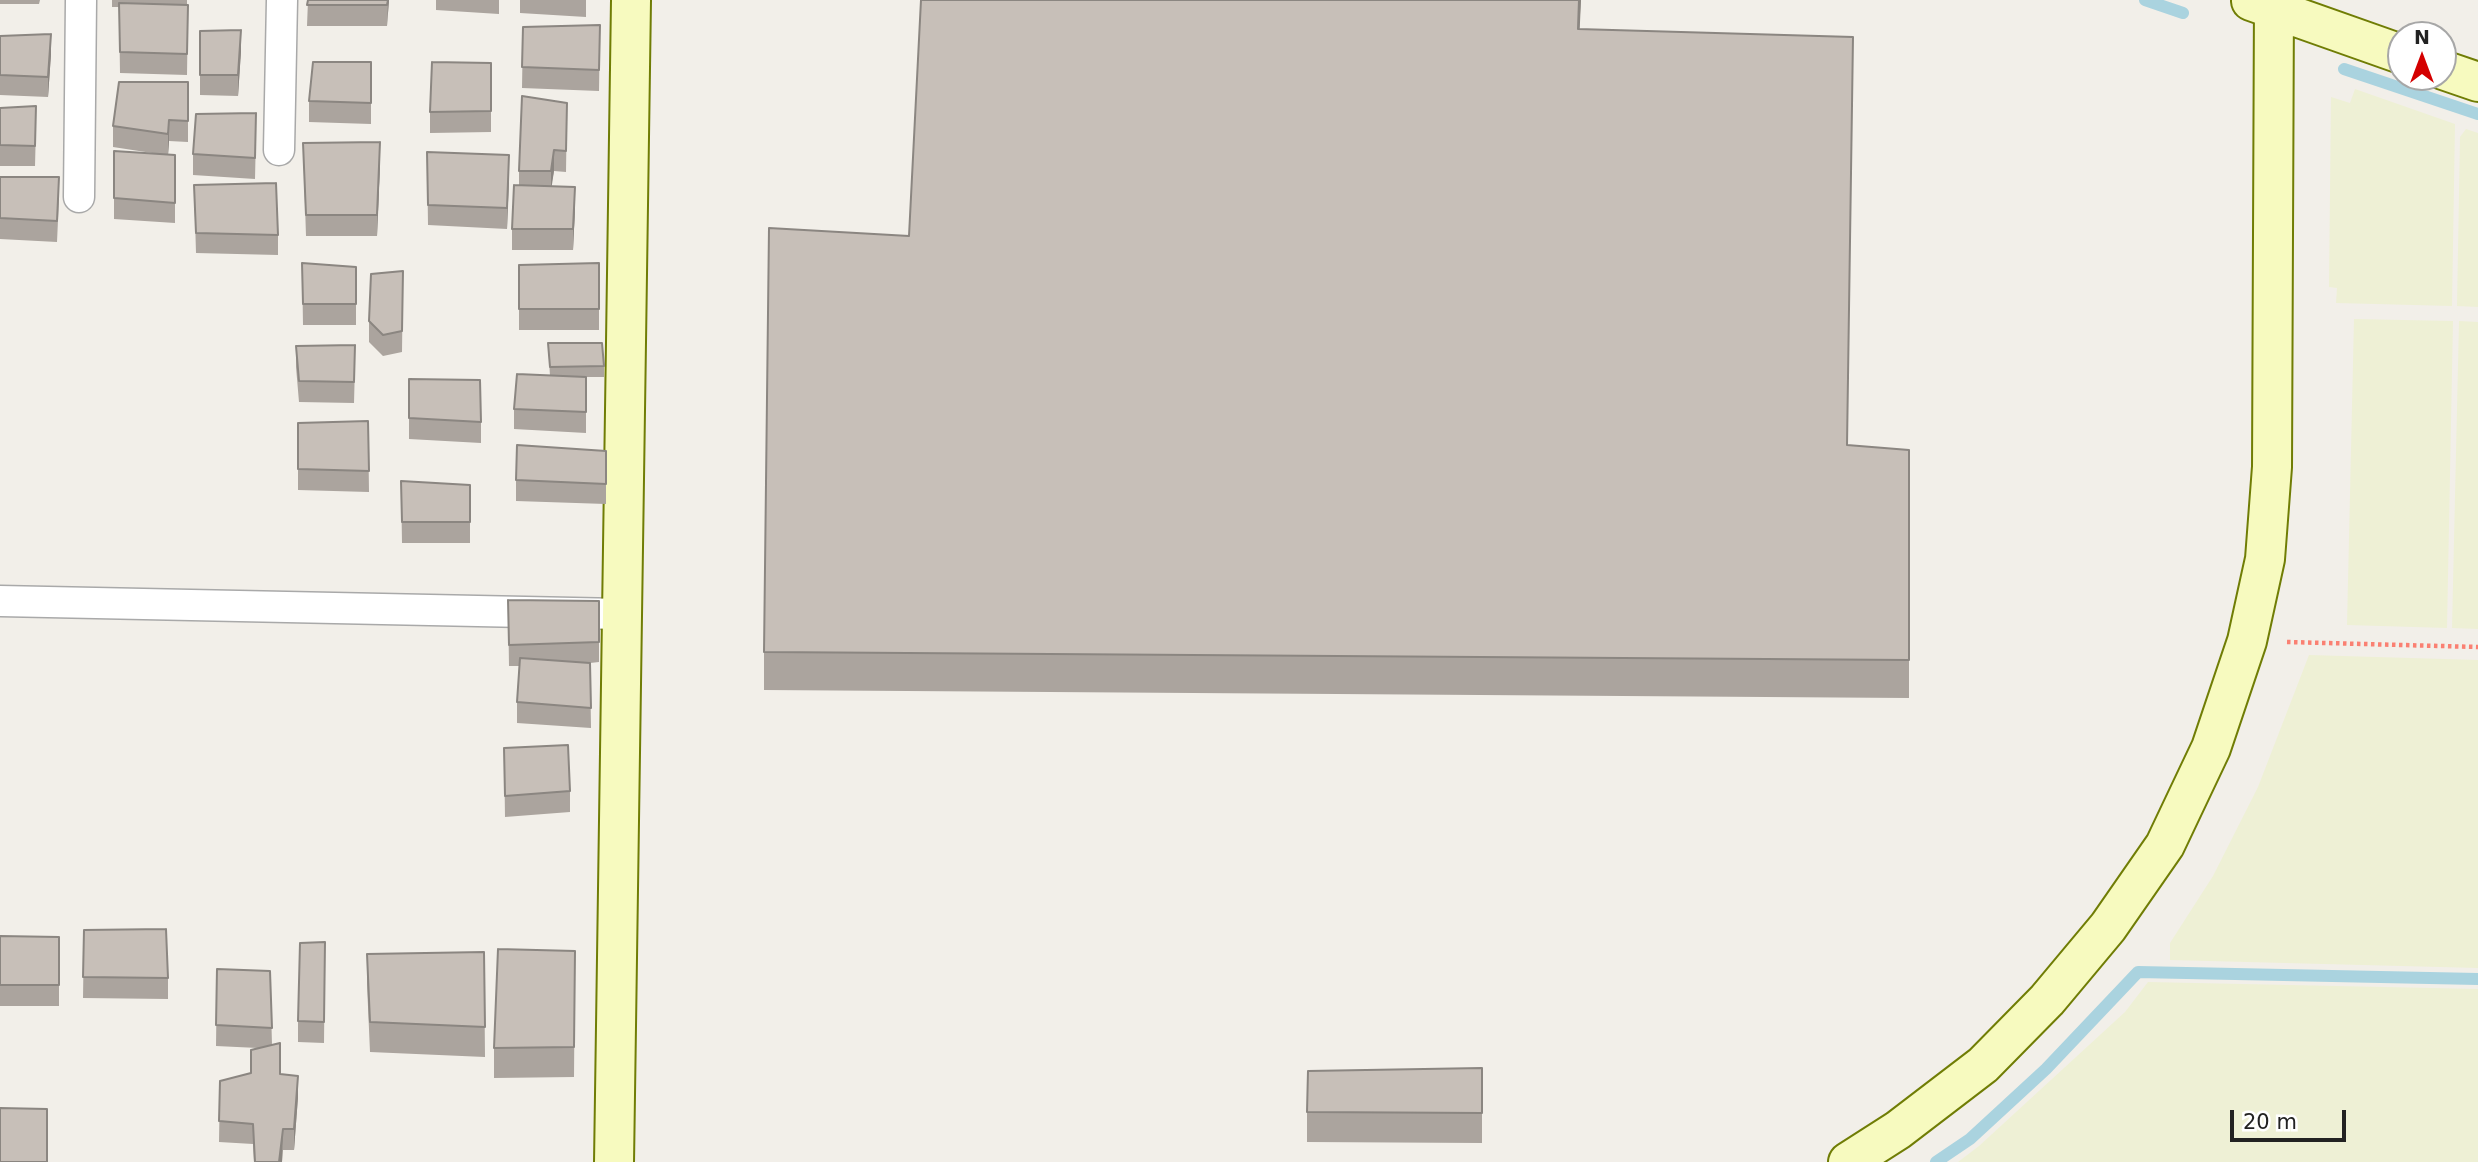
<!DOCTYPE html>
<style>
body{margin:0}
#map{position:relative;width:2478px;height:1162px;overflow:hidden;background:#f2efe9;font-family:"DejaVu Sans",sans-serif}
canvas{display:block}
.north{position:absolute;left:2387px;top:21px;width:70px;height:70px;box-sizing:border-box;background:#fff;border:2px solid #a7a7a7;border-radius:50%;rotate:0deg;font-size:19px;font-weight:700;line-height:28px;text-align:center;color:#222}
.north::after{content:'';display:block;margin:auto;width:24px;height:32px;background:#d40000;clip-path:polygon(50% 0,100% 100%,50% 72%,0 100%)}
.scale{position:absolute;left:2230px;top:1110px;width:116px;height:32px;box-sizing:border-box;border:4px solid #222;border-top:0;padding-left:9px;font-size:21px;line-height:24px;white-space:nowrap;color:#222;-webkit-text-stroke:5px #fff;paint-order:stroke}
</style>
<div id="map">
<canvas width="2478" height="1162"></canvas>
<div class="north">N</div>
<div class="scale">20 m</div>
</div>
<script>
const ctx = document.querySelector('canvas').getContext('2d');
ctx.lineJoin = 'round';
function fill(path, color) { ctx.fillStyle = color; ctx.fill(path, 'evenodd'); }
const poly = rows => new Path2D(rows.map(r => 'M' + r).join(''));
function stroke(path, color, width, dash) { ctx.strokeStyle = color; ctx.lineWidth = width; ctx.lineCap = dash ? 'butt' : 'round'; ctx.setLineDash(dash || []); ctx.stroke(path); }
fill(poly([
 [2355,89,2455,124,2452,306,2336,303,2337,288,2329,287,2331,97,2350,103],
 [2466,129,2478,133,2478,307,2457,306,2460,137],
 [2354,319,2453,321,2447,628,2347,625],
 [2459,321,2478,322,2478,629,2452,628],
 [2309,655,2478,660,2478,968,2170,960,2170,943,2213,876,2258,787],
 [2148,982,2478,989,2478,1162,1958,1162,1979,1146,2125,1012]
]), '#eef0d5');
stroke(poly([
 [2145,0,2183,13],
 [2344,69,2478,114],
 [1936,1162,1970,1139,2046,1069,2138,972,2478,979]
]), '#aad3df', 12);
const street = poly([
 [279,150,282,0],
 [79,197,81,0],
 [0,601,621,614]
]);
const secondary = poly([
 [2251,1,2401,54],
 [2443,70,2478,82],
 [614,1162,631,0],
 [1848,1162,1898,1130,1983,1065,2047,1000,2108,927,2165,845,2211,748,2247,641,2265,559,2272,467,2274,0]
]);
stroke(street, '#a9a9a9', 33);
stroke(secondary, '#707d05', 42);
stroke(poly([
 [2287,642,2478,647]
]), '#fa8072', 4.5, [3.5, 3.5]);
stroke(street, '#fff', 30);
stroke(secondary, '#f7fabf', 38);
fill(poly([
 [0,0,40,0,39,4,0,4],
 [112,0,187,0,187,5,188,5,187,75,120,73,119,7,112,7],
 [308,0,389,0,387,26,307,26],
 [436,0,499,0,499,14,436,10],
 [520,0,586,0,586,17,520,13],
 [921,0,1581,0,1579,29,1848,445,1909,450,1909,698,764,690,764,652,909,236],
 [600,25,599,91,522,88,523,27],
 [200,31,241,51,238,96,200,95],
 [0,36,51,54,48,97,0,95],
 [371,62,371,124,309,122,309,101],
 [491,63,491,132,430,133,430,112],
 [188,82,188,142,169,141,168,155,175,155,175,223,114,219,114,151,165,155,113,147,113,126],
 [567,103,566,172,554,171,551,186,575,208,573,250,512,250,512,229,519,185,519,171],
 [0,108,36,127,35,166,0,166],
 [256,134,255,179,193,175,193,154],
 [303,143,380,163,377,236,306,236],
 [427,152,509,176,507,229,428,225],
 [0,177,59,198,57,242,0,239],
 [194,185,278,235,278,255,196,253],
 [302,263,356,267,356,325,303,325],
 [599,263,599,330,519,330,519,265],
 [403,271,402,352,383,356,369,342,369,321],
 [548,343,604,366,604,377,584,377,586,377,586,433,514,429,514,409,550,376],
 [296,346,355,365,354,403,299,402,296,367],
 [409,379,481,422,481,443,409,439],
 [368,421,369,492,298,490,298,423],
 [606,451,606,504,516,501,516,480],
 [401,481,470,485,470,543,402,543],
 [508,600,599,601,599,662,590,663,591,728,517,723,517,702,519,666,509,666],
 [504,748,570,791,570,812,505,817],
 [84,930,168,978,168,999,83,998],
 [0,936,59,937,59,1006,0,1006],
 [325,942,324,1043,298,1042,298,1021],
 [575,951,574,1077,494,1078,494,1048],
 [484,952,485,1057,370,1052,367,984,367,954],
 [217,969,270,971,272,1045,280,1074,298,1097,294,1150,283,1150,282,1162,254,1162,253,1144,219,1142,220,1081,251,1073,258,1048,216,1046],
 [1482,1068,1482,1143,1307,1142,1307,1112]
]), '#aba49e');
fill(poly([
 [388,0,389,0,387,26],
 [1579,0,1581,0,1578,67,1578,29],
 [241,30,241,51,238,96,238,75],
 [51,34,51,54,48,97,48,77],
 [169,120,169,141,168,155,168,134],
 [380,142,380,163,377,236,377,215],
 [554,150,554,171,551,191,551,171],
 [509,155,509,176,507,229,507,208],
 [575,187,575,208,573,250,573,229],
 [298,1076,298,1097,294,1150,294,1129],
 [283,1129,282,1162,279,1162]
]), '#8b8681');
const building = poly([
 [308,0,388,0,387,5,307,5,308,0],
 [921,0,1579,0,1578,29,1853,37,1847,445,1909,450,1909,660,764,652,769,228,909,236,921,0],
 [119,3,188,5,187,54,120,52,119,3],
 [600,25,599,70,522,67,523,27,600,25],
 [241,30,238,75,200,75,200,31,241,30],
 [51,34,48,77,0,75,0,36,51,34],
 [313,62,371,62,371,103,309,101,313,62],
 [432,62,491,63,491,111,430,112,432,62],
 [119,82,188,82,188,121,169,120,168,134,113,126,119,82],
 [522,96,567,103,566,151,554,150,551,171,519,171,522,96],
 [36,106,35,146,0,145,0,108,36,106],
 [256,113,255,158,193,154,196,114,256,113],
 [380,142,377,215,306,215,303,143,380,142],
 [114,151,175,155,175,203,114,198,114,151],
 [427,152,509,155,507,208,428,205,427,152],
 [0,177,59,177,57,221,0,218,0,177],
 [276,183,278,235,196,233,194,185,276,183],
 [514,185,575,187,573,229,512,229,514,185],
 [302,263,356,267,356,304,303,304,302,263],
 [599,263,599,309,519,309,519,265,599,263],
 [403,271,402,331,383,335,369,321,371,274,403,271],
 [548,343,602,343,604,366,550,367,548,343],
 [355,345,354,382,299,381,296,346,355,345],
 [517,374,586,377,586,412,514,409,517,374],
 [409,379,480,380,481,422,409,418,409,379],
 [368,421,369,471,298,469,298,423,368,421],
 [517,445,606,451,606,484,516,480,517,445],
 [401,481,470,485,470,522,402,522,401,481],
 [508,600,599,601,599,642,509,645,508,600],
 [520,658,590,663,591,708,517,702,520,658],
 [568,745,570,791,505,796,504,748,568,745],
 [166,929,168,978,83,977,84,930,166,929],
 [0,936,59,937,59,985,0,985,0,936],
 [325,942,324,1022,298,1021,300,943,325,942],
 [498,949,575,951,574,1047,494,1048,498,949],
 [484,952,485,1027,370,1022,367,954,484,952],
 [217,969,270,971,272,1028,216,1025,217,969],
 [280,1043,280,1074,298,1076,294,1129,283,1129,279,1162,255,1162,253,1124,219,1121,220,1081,251,1073,251,1050,280,1043],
 [1482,1068,1482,1113,1307,1112,1308,1071,1482,1068],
 [0,1108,47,1109,47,1162,0,1162,0,1108]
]);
fill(building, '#c7bfb8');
stroke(building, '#8b8681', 2);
</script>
